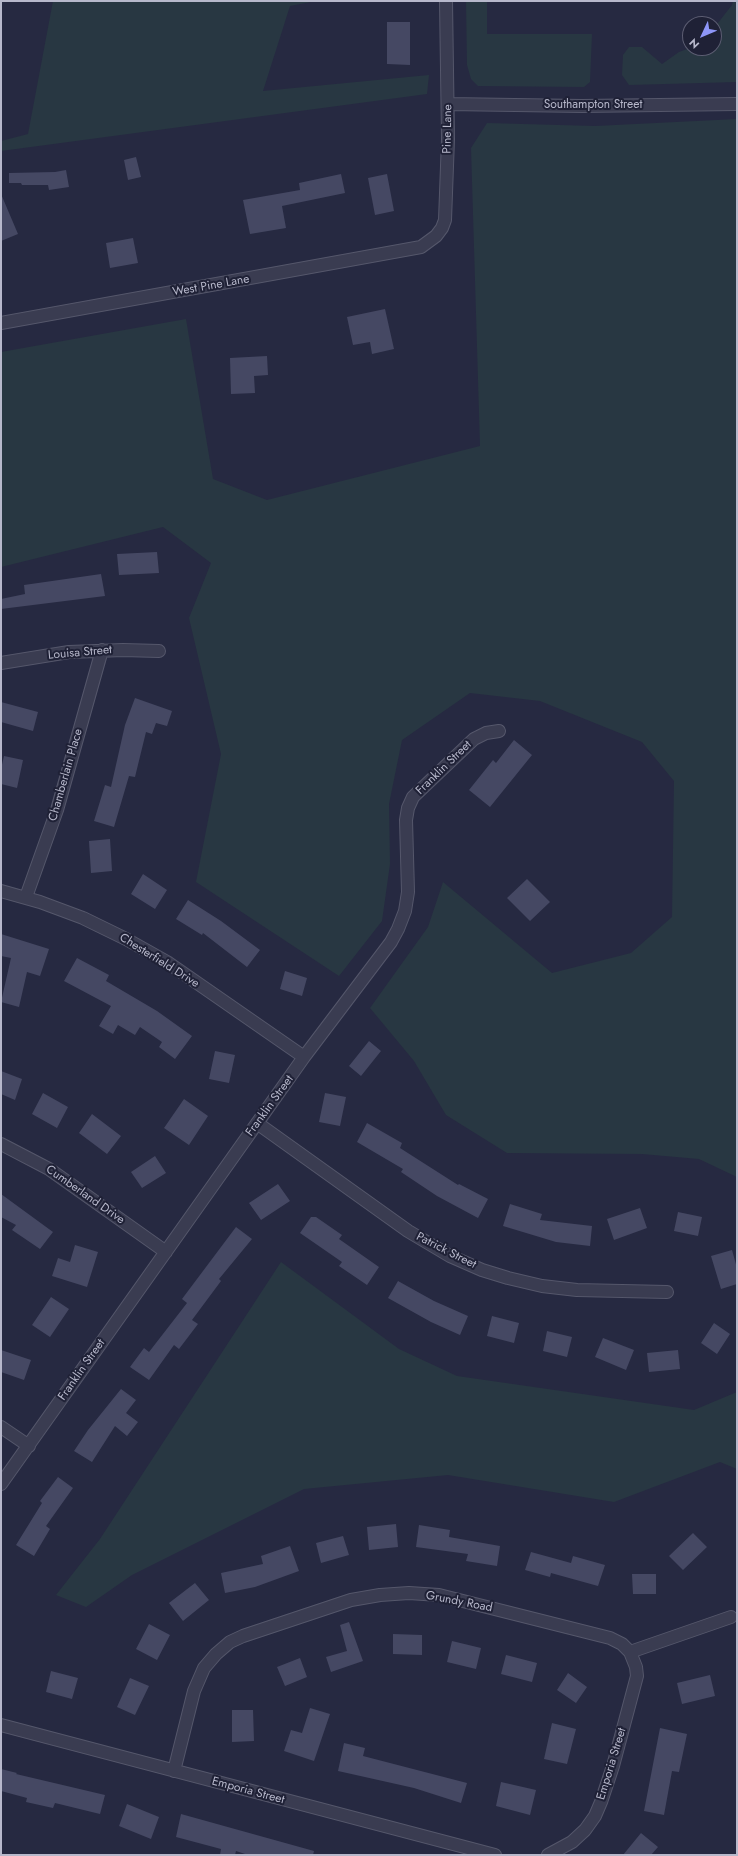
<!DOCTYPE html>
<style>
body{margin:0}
#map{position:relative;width:738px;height:1856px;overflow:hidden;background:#262941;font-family:Jost,sans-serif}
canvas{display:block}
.frame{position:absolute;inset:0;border:2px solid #b7b8cb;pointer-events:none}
.north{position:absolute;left:682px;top:16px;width:40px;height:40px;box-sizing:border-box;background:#1f2136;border:1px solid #5c5d72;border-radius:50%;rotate:226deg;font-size:11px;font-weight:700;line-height:16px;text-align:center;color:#b7b8cb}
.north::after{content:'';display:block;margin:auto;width:14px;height:18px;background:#8e96f8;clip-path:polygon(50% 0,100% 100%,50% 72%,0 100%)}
</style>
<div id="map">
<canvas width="738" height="1856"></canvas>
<div class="frame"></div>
<div class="north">N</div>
</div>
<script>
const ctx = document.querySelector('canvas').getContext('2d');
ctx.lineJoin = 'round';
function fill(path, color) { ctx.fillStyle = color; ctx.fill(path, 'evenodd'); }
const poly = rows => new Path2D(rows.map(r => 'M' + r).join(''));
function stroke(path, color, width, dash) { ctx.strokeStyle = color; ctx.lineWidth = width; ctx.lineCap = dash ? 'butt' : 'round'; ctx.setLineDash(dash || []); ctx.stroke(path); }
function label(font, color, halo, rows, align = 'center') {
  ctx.font = font + ' Jost,sans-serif'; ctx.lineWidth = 4; ctx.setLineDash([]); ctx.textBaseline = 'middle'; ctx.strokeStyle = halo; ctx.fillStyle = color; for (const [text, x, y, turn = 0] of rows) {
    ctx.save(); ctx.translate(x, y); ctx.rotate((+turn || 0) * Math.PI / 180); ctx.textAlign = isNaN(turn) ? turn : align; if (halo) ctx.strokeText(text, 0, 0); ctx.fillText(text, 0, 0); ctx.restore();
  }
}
fill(poly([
 [53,1,316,1,290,6,263,91,429,75,427,94,1,151,1,141,28,134],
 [466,1,487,1,487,34,592,34,590,82,584,87,478,86,471,79,467,65],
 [733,1,737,1,737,82,629,85,622,75,623,55,629,47,642,47,662,64,679,52,690,48,714,48,714,28,732,5],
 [737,119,737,1177,699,1159,642,1154,507,1153,446,1115,414,1061,370,1008,428,927,443,882,552,973,631,953,672,917,674,781,642,742,540,701,470,693,402,740,389,804,390,864,382,921,339,976,196,882,221,754,189,618,211,563,163,527,1,567,1,352,186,319,213,479,267,500,480,446,471,148,487,123,595,126],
 [281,1262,399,1349,457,1376,694,1410,737,1392,737,1469,720,1462,614,1502,448,1475,304,1489,132,1575,86,1607,56,1595,100,1539]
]), '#283742');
fill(poly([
 [387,22,410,22,410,65,387,64],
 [136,157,141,177,128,180,124,160],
 [66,170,69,187,49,190,48,185,22,185,21,183,9,183,9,173,55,172],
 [341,174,345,193,282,206,286,228,250,234,243,200,300,190,299,183],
 [387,174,394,211,375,215,368,178],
 [1,194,18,234,1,241],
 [133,238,138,263,110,268,106,243],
 [385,309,394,349,372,354,370,342,353,345,347,317],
 [267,356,268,375,254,376,255,393,231,394,230,358],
 [157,552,159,573,119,575,117,554],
 [101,574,105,596,1,609,1,599,25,594,24,585],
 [135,698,172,711,167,726,156,723,152,734,146,732,135,777,129,776,114,827,94,821,105,785,111,787,125,725],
 [1,702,38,712,33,731,1,722],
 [514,740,532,755,490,807,469,790,493,760,496,763],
 [4,756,23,760,17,788,1,784,1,769],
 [110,839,112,871,91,873,89,841],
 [143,874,167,890,155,909,131,894],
 [527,879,550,902,530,921,507,898],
 [188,900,221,921,260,950,247,967,203,933,202,935,176,919],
 [1,934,49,949,40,976,27,972,19,1007,1,1002,11,958,1,956],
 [77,958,109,975,106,981,157,1011,192,1036,175,1059,159,1047,162,1042,140,1027,135,1035,118,1025,113,1034,99,1026,111,1006,64,981],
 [285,971,307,978,302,996,280,989],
 [369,1041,381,1051,361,1076,349,1066],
 [215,1051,235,1055,229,1083,209,1079],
 [1,1071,22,1079,15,1100,1,1094],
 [43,1093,68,1107,57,1128,32,1114],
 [325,1093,346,1097,340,1126,319,1122],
 [184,1099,208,1116,189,1145,164,1128],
 [92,1114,121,1136,107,1154,79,1133],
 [367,1123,402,1143,400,1148,458,1185,459,1184,488,1199,478,1218,437,1196,401,1172,403,1169,357,1142],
 [155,1156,166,1173,142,1188,131,1172],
 [278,1184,290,1201,261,1220,249,1203],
 [1,1194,53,1232,40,1249,12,1230,16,1225,1,1217],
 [510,1204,542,1214,540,1220,592,1226,590,1246,556,1242,503,1226],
 [640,1208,647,1228,614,1240,607,1219],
 [678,1212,702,1217,698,1236,674,1231],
 [311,1217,316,1217,342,1235,339,1239,379,1267,367,1285,339,1266,342,1262,300,1233],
 [236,1227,252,1239,219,1279,221,1281,192,1320,198,1324,179,1349,174,1345,149,1380,130,1367,144,1348,149,1352,187,1303,182,1299],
 [75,1245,98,1252,87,1287,52,1276,58,1258,70,1262],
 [732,1250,737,1268,737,1284,721,1289,711,1256],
 [398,1281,434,1301,468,1316,460,1335,431,1322,388,1298],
 [51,1297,69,1309,50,1337,32,1325],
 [492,1316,519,1323,514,1343,487,1336],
 [714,1323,730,1334,717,1354,701,1343],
 [547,1331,572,1337,567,1357,543,1351],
 [603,1338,634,1350,626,1370,595,1357],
 [1,1350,31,1360,24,1380,1,1372],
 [678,1350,680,1369,649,1372,647,1353],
 [121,1389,136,1400,126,1413,138,1422,127,1436,115,1426,92,1462,74,1451,88,1430],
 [58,1477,73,1488,46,1526,50,1529,34,1556,16,1545,42,1503,40,1501],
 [396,1524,398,1547,369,1550,367,1527],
 [419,1525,450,1530,449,1537,500,1546,497,1566,466,1561,468,1554,416,1547],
 [693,1533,707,1547,683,1570,669,1556],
 [343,1536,349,1555,321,1563,316,1543],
 [290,1546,299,1571,255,1587,225,1593,221,1573,263,1564,261,1556],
 [531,1552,571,1563,573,1556,605,1565,598,1586,551,1573,550,1577,525,1570],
 [632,1574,656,1574,656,1594,633,1594],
 [195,1583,209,1600,183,1621,169,1603],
 [349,1622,363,1661,331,1672,326,1657,347,1651,340,1625],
 [149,1624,170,1635,157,1660,136,1649],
 [393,1634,422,1635,422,1655,393,1654],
 [452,1641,481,1648,476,1669,447,1662],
 [506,1655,537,1663,532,1682,501,1674],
 [300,1658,307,1677,285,1686,277,1667],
 [51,1671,78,1678,72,1699,46,1692],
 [568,1673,587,1687,576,1703,557,1690],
 [710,1675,715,1696,682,1704,677,1683],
 [130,1678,149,1686,135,1715,117,1707],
 [310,1708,330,1714,314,1761,284,1751,291,1730,302,1733],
 [232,1710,253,1710,254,1741,232,1742],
 [552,1723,576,1729,567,1764,544,1759],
 [660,1728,687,1734,679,1772,672,1771,664,1815,644,1811],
 [344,1743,365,1748,363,1756,467,1783,461,1803,414,1788,338,1771],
 [1,1769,17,1773,16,1774,105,1795,100,1814,55,1803,53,1808,26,1802,27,1798,1,1791],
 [501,1782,536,1790,530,1815,496,1806],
 [127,1804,159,1817,151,1839,119,1826],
 [181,1814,314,1851,313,1855,248,1855,236,1851,235,1855,220,1855,221,1849,176,1837],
 [641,1833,658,1847,651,1855,623,1855]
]), '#454863');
const minor = poly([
 [448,104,582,106,737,104],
 [1,323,421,247,436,236,442,228,445,220,448,139,446,1],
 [1,663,69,652,123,650,159,651],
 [1,891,40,902,83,918,126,939,167,962,304,1057],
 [26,897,57,810,102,650],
 [257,1123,408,1231,450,1256,482,1270,508,1278,542,1286,577,1290,667,1292],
 [1,1144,49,1169,166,1252],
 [1,1427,29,1446],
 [1,1484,304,1057,391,942,398,929,405,911,408,892,406,820,408,808,413,797,474,739,486,733,499,731],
 [1,1725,495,1855],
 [174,1771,194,1691,204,1668,216,1654,230,1642,243,1636,351,1600,380,1595,409,1593,439,1595,610,1638,622,1644,630,1652,731,1617],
 [548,1855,572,1842,585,1830,595,1816,601,1802,613,1766,637,1676,636,1667,630,1652]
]);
stroke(minor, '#55576b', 14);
stroke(minor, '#3a3c51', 12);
label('12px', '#b7b8cb', '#1f2136', [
 ["Southampton Street",593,105],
 ["Pine Lane",448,129,-89],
 ["West Pine Lane",211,286,-10],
 ["Louisa Street",80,653,-5],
 ["Franklin Street",444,768,-44],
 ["Chamberlain Place",66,775,-74],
 ["Chesterfield Drive",159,961,32],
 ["Franklin Street",270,1106,-54],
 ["Cumberland Drive",85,1195,35],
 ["Patrick Street",446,1251,27],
 ["Franklin Street",82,1370,-55],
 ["Grundy Road",459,1602,11],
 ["Emporia Street",612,1764,-73],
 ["Emporia Street",248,1791,15]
]);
</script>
